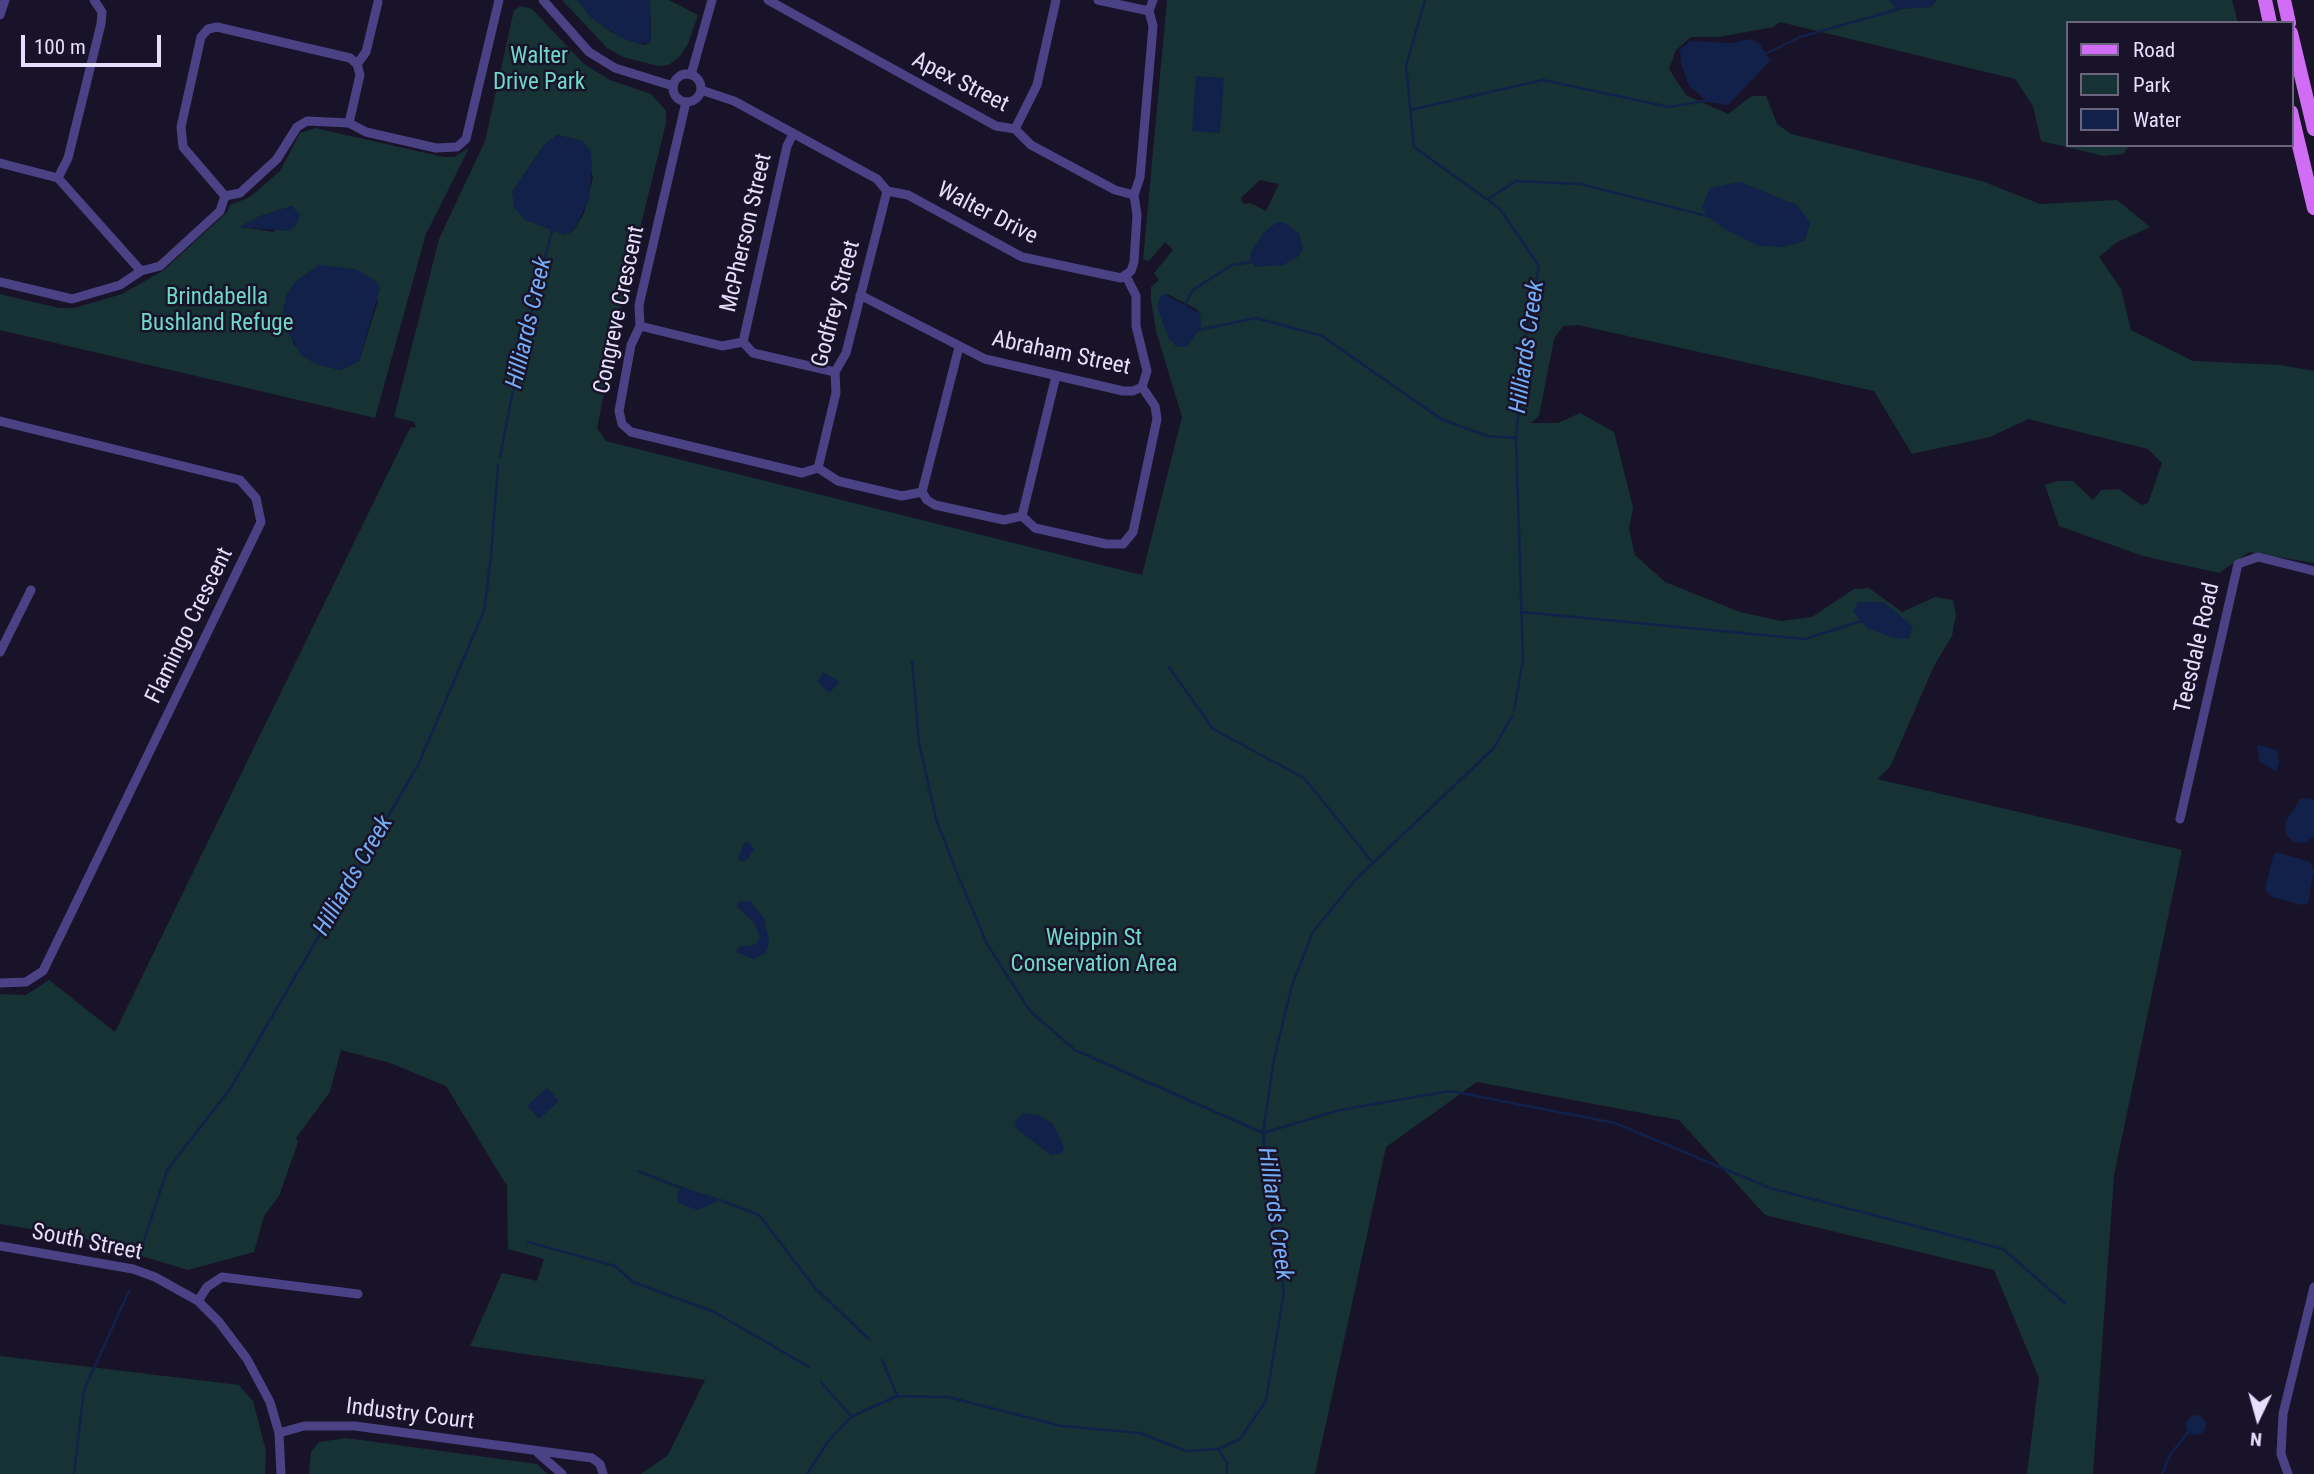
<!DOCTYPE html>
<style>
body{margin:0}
#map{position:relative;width:2314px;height:1474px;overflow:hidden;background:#19132a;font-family:"Roboto Condensed",sans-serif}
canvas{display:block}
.legend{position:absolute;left:2066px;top:21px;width:228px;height:126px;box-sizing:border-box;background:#19132a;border:2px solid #6b647e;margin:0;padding:9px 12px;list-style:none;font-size:21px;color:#e5defd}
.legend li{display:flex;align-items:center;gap:14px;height:35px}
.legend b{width:35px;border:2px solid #6b647e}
.north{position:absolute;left:2223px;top:1383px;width:70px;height:70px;-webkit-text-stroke:5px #19132a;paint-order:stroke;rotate:185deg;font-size:19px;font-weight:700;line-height:28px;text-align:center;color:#e5defd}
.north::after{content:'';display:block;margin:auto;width:24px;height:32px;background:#e5defd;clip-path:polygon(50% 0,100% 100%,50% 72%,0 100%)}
.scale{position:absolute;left:21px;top:35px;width:140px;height:32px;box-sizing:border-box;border:4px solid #e5defd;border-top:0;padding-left:9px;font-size:21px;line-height:24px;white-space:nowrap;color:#e5defd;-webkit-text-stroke:5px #19132a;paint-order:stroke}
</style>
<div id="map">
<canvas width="2314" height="1474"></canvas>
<ul class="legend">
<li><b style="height:9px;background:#d16df5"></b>Road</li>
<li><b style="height:19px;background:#163234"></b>Park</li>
<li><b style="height:19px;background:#11214a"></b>Water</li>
</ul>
<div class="north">N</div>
<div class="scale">100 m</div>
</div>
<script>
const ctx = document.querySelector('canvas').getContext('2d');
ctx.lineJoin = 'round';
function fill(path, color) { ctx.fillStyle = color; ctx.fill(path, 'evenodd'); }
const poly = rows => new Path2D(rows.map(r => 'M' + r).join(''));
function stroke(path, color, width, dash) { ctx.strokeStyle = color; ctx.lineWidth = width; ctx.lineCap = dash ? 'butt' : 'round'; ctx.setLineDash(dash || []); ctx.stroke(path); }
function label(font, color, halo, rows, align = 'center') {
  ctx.font = font + ' "Roboto Condensed",sans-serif'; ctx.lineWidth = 5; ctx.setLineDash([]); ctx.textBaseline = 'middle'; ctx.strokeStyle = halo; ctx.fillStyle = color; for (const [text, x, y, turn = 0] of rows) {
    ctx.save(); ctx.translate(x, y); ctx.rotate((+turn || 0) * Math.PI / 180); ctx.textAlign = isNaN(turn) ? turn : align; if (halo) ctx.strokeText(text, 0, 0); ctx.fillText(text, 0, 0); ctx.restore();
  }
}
fill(poly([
 [562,0,578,0,591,17,611,32,644,45,651,42,650,0,669,0,698,15,688,44,680,56,669,65,658,66,623,57,607,48],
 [1167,0,1890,0,1897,9,1931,7,1937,0,2232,0,2238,23,2067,23,2067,145,2130,145,2123,154,2104,156,2041,141,2033,106,2015,79,1780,22,1773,27,1719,37,1691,37,1676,50,1669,69,1686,95,1728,114,1752,96,1766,96,1777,124,1791,134,1982,181,2040,204,2117,200,2150,227,2117,242,2099,257,2121,289,2131,330,2193,361,2280,365,2314,371,2314,563,2249,552,2219,573,2143,556,2059,526,2045,485,2057,481,2073,481,2093,500,2101,490,2119,489,2141,505,2148,503,2162,463,2148,449,2028,419,1990,437,1912,454,1874,391,1578,325,1563,326,1554,339,1539,416,1531,423,1558,423,1580,413,1614,432,1633,507,1629,529,1635,555,1665,582,1740,612,1781,621,1812,617,1854,589,1869,588,1902,612,1935,597,1953,600,1956,614,1952,636,1934,666,1890,767,1877,779,2182,850,2114,1175,2093,1474,2027,1474,2039,1378,1994,1270,1765,1215,1679,1120,1477,1082,1386,1147,1315,1474,641,1474,668,1455,705,1380,470,1346,502,1273,537,1281,544,1259,508,1249,507,1186,446,1086,390,1063,341,1050,330,1092,296,1138,298,1142,279,1196,264,1216,254,1252,188,1270,79,1237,0,1224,0,994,26,995,49,980,115,1032,410,428,416,427,414,422,394,417,439,239,485,141,514,10,521,6,532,9,584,64,610,80,651,94,666,111,666,123,626,286,620,286,618,291,624,293,597,428,606,441,1142,575,1182,417,1156,331,1151,300,1151,287,1159,280,1154,273,1173,250,1165,242,1149,261,1143,260],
 [557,135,582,141,593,177,584,213,574,230,565,235,524,219,512,192,544,145],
 [1260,180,1279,184,1266,211,1250,203,1243,204,1241,198],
 [1167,294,1198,310,1198,330,1186,347,1175,345,1164,326,1158,303],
 [315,128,444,157,454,157,469,148,426,234,375,418,0,330,0,294,59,308,74,308,122,294,164,270,227,212,230,205,250,197,280,171,300,133],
 [292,206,274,232,241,227,258,217],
 [339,268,355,269,378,301,359,361,341,370,316,364,294,345,283,313],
 [0,1356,239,1385,253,1401,266,1451,265,1474,0,1474],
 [346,1438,537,1464,547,1474,309,1474,311,1452,319,1442]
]), '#163234');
fill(poly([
 [578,0,650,0,651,42,638,44,620,37,590,17],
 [1890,0,1937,0,1931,7,1896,9],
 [1751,39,1760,44,1770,61,1728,105,1708,102,1689,86,1681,63,1680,50,1690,41,1732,43],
 [1196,76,1224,78,1220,133,1192,131],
 [557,135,583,141,590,150,592,163,589,199,574,230,565,235,524,219,514,207,512,192,544,145],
 [1740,182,1797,205,1810,223,1805,241,1783,247,1759,246,1723,228,1707,216,1702,207,1710,188],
 [292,206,300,215,296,226,288,231,239,227,258,217],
 [1283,222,1299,233,1303,249,1299,256,1283,265,1255,267,1250,260,1251,252,1264,232,1276,223],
 [319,265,355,269,376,281,380,288,359,361,341,370,316,364,302,356,288,332,283,312,286,296,295,282],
 [1164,294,1200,313,1201,326,1186,347,1178,347,1169,339,1158,309,1160,297],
 [1858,602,1884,602,1913,627,1909,639,1893,638,1867,628,1853,611],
 [823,672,840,682,829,693,818,682],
 [2257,745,2277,750,2279,763,2276,771,2260,762],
 [2308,798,2314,800,2314,837,2304,843,2294,842,2286,834,2285,823,2300,799],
 [744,843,749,843,754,849,748,859,742,862,738,859],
 [2277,852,2310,862,2314,871,2308,903,2302,905,2272,897,2265,890,2273,856],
 [750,901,764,918,769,941,766,953,754,959,736,952,739,947,757,944,760,936,754,923,737,907,738,902],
 [547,1088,559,1101,539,1119,527,1106],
 [1024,1113,1040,1116,1053,1124,1064,1147,1061,1154,1051,1155,1017,1129,1015,1121],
 [685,1188,717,1198,720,1200,698,1210,678,1203,677,1192],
 '2186 1425a10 10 0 1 1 20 0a10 10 0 1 1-20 0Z'
]), '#11214a');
stroke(poly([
 [1425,0,1406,66,1414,147,1499,208,1539,266,1527,326,1516,438,1523,660,1514,710],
 [1763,55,1800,37,1899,9],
 [1410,110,1543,80,1669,107,1710,100],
 [1488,199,1516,181,1580,184,1707,216],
 [1185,305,1192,291,1202,284,1232,265,1251,262],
 [1198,330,1256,318,1322,336,1441,419,1487,436,1516,438],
 [500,457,517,369,552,230],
 [1522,612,1805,639,1861,621],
 [912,661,919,742,936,819,957,873,987,944,1030,1011,1075,1050,1263,1133,1340,1110,1450,1091,1615,1123,1770,1188,2003,1249,2065,1303],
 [1169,667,1213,729,1304,778,1373,863],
 [638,1171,684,1189],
 [720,1200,759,1215,816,1289,870,1340],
 [528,1242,615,1266,633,1282,714,1312,809,1367],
 [138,1259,167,1170,230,1089,419,763,484,611,491,557,498,465],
 [882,1360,897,1395],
 [821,1382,851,1416],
 [1218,1449,1227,1463,1227,1474],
 [74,1474,84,1390,129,1291],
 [807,1474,829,1440,851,1417,897,1396,948,1397,1062,1426,1140,1433,1186,1451,1218,1449,1240,1439,1266,1401,1284,1292,1270,1210,1263,1133,1274,1059,1292,985,1313,932,1356,879,1494,748,1512,716],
 [2162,1474,2170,1455,2189,1431]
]), '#11214a', 2.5);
stroke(poly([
 [543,0,589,52,615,68,673,86],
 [768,0,996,126,1015,129,1031,145,1115,190,1134,195],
 [1098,0,1149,11],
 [0,15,5,0],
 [357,64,366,52,378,2],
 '673 88a14 14 0 1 1 28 0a14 14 0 1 1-28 0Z',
 [691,75,712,0],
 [701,90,734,101,877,179,887,191,908,195,1022,257,1121,278,1131,271,1134,262,1137,215,1134,195,1140,177,1153,26,1149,11,1153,0],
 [686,102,639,305,640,326,631,345,619,411,622,424,631,432,802,473,818,468,838,481,902,496,922,492,927,500,935,505,1004,520,1022,516,1035,528,1106,544,1123,544,1133,532,1157,419,1155,406,1142,387,1147,371,1136,326,1136,296,1126,276],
 [1015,129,1037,85,1056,0],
 [0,163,58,178,141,271],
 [58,178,68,158,101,24,102,12,94,0],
 [225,196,183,147,181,127,201,37,208,29,217,27,350,58,357,64,360,75,349,123],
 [0,282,72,299,120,285,141,271,160,266,220,211,225,196,240,193,277,159,297,127,307,121,349,123,366,132,436,148,457,147,466,139,499,0],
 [860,295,985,359,1123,391,1133,391,1142,387],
 [640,326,722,346,743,342,753,353,835,372],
 [743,342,787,146,793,134],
 [0,421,240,480,256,498,261,522,43,971,26,982,0,983],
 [818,468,836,393,835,372,846,353,887,191],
 [922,492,959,347],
 [1022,516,1056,376],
 [0,652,31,590],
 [2180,819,2238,564,2258,557,2314,571],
 [0,1246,133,1269,155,1277,198,1301,219,1322,247,1359,270,1402,279,1433,281,1474],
 [198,1301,207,1287,222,1277,358,1294],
 [279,1433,304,1426,355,1426,592,1458,600,1464,603,1474],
 [538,1453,562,1474],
 [2288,1474,2281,1454,2283,1414,2314,1287]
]), '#4b4286', 9);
stroke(poly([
 [2265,0,2270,23],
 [2284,0,2289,23],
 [2291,33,2314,129],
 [2291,112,2314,208]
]), '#d16df5', 14);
label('23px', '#6ed9ca', '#19132a', [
 ["Walter",539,57],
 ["Drive Park",539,83],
 ["Brindabella",217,298],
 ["Bushland Refuge",217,324],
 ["Weippin St",1094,939],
 ["Conservation Area",1094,965]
]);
label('23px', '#e5defd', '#19132a', [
 ["Apex Street",960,83,27],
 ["Walter Drive",987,214,27],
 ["McPherson Street",747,233,-77],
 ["Godfrey Street",837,304,-75],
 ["Congreve Crescent",620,310,-78],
 ["Abraham Street",1061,354,12],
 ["Flamingo Crescent",190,626,-64],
 ["Teesdale Road",2198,648,-77],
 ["South Street",87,1243,11],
 ["Industry Court",410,1415,7]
]);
label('italic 24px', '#74acf5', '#19132a', [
 ["Hilliards Creek",530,323,-77],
 ["Hilliards Creek",1528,347,-82],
 ["Hilliards Creek",354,876,-60],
 ["Hilliards Creek",1274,1214,82]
]);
</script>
